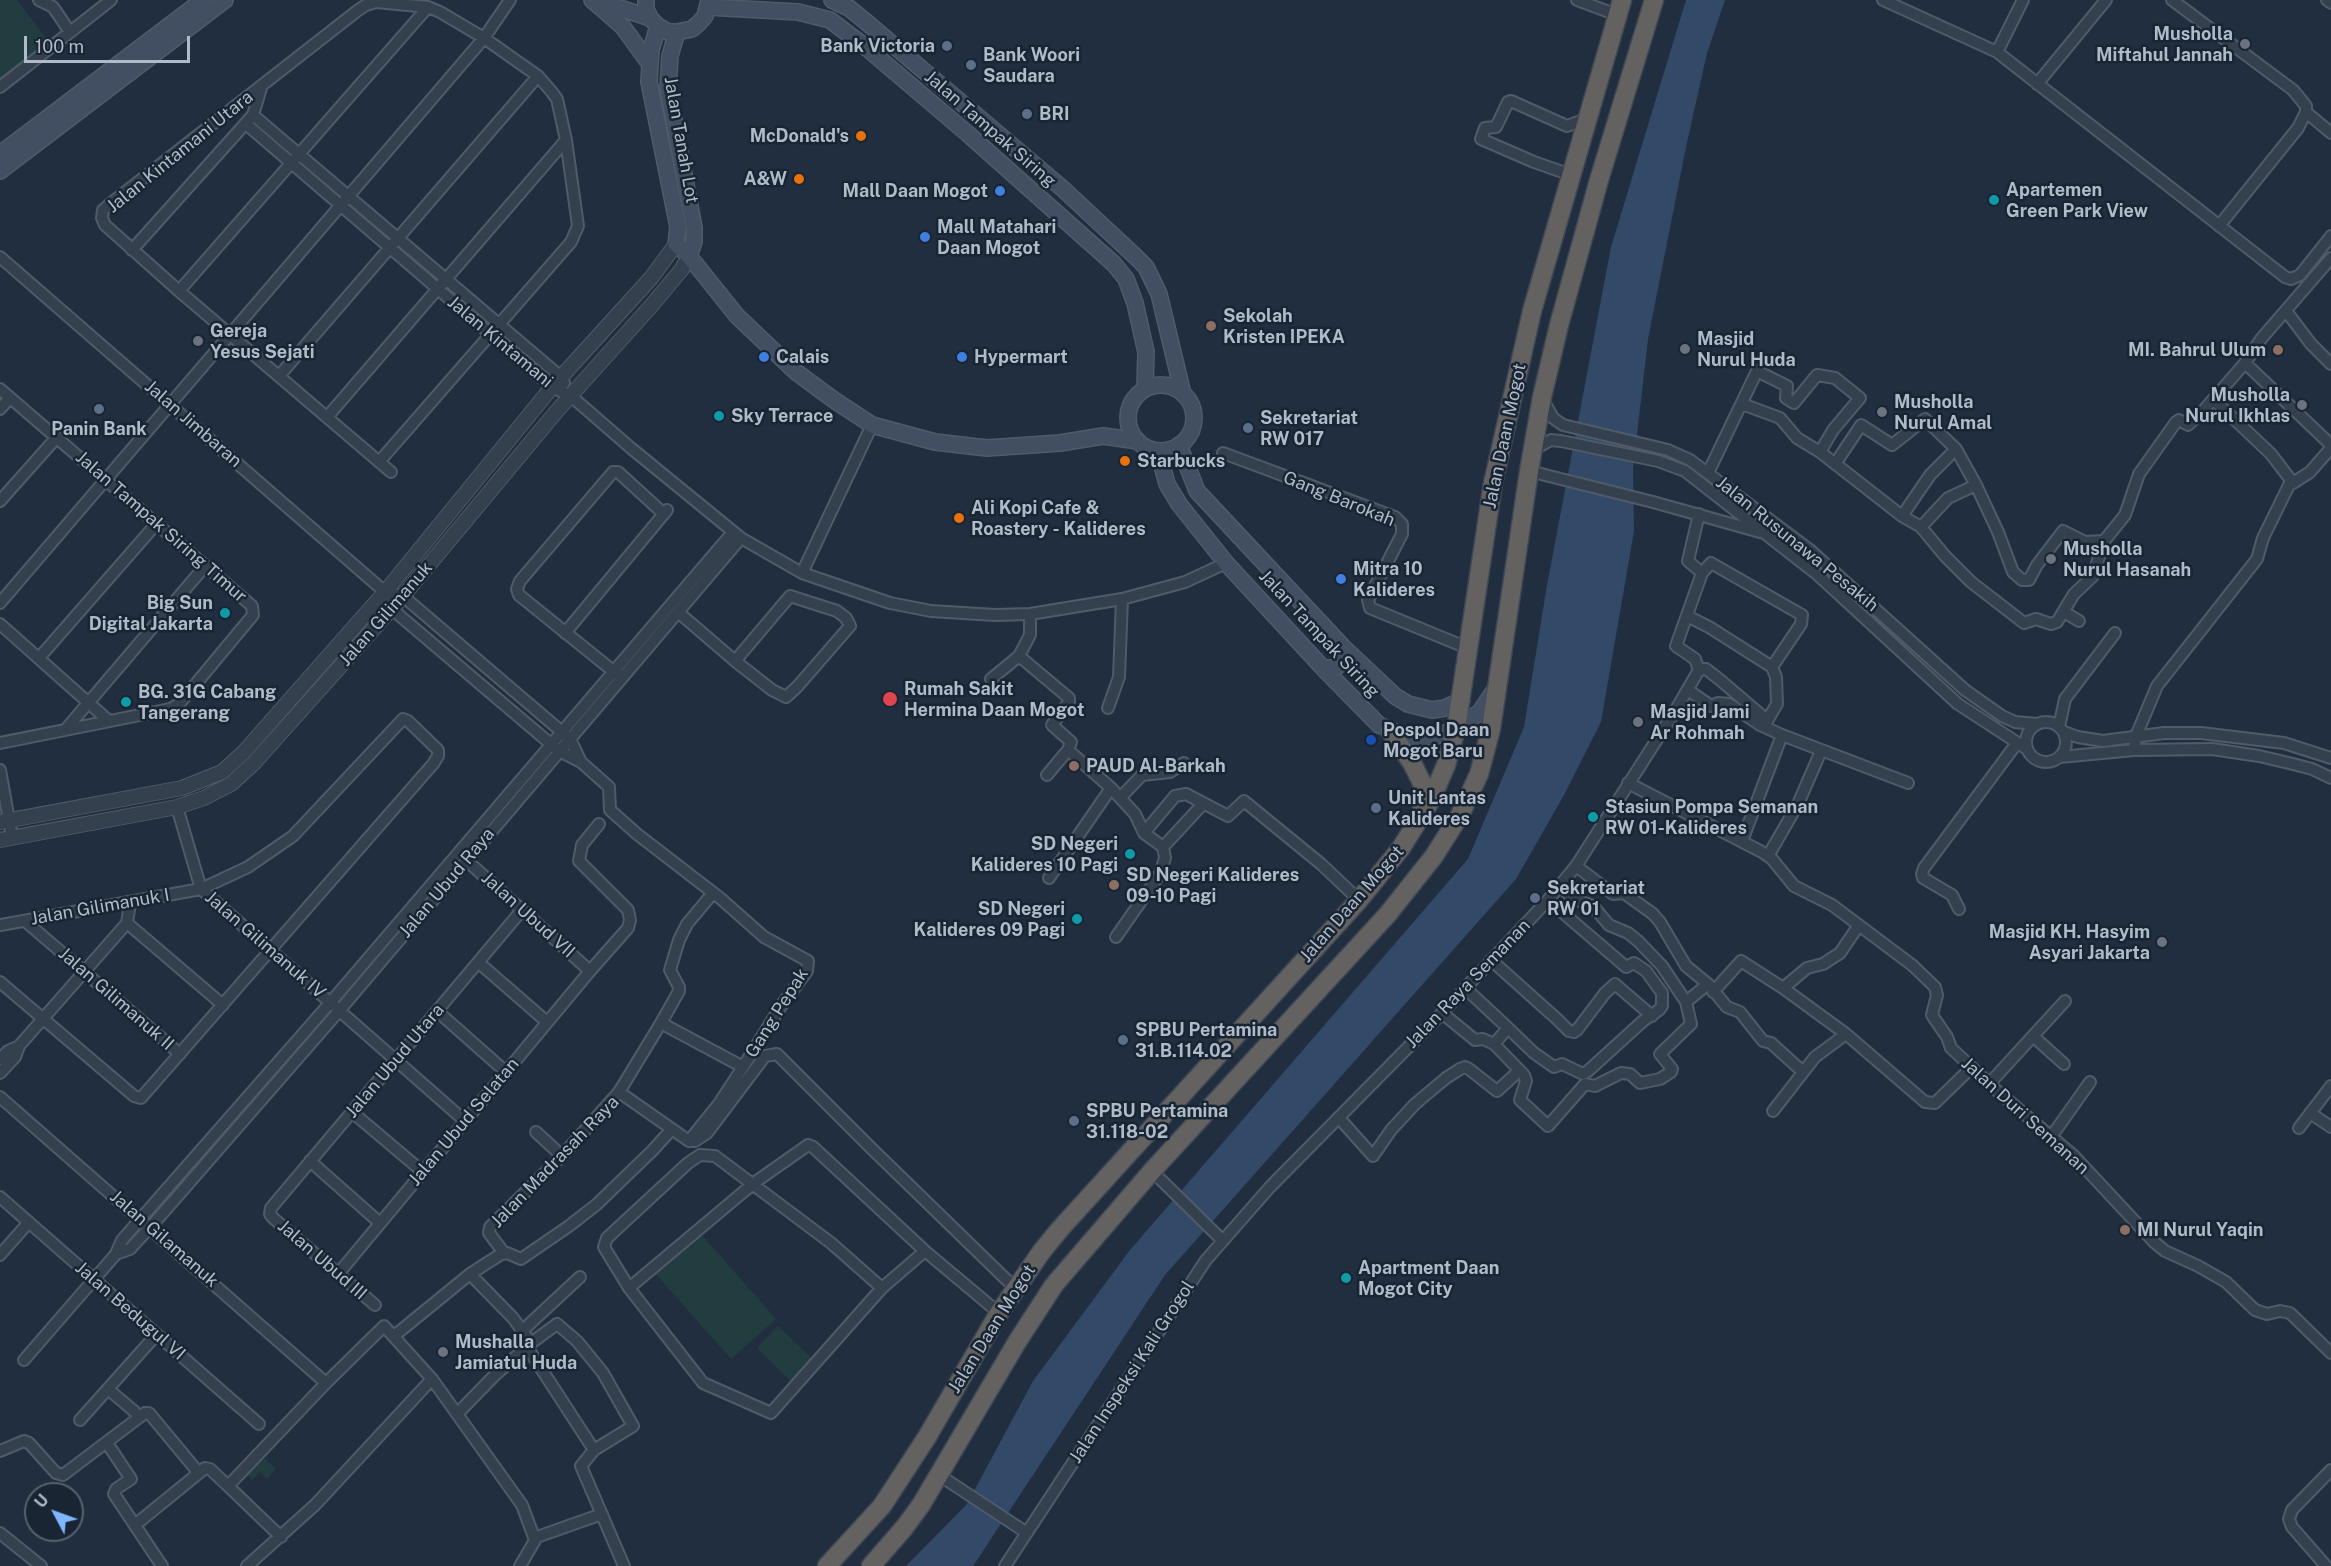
<!DOCTYPE html>
<style>
body{margin:0}
#map{position:relative;width:2331px;height:1566px;overflow:hidden;background:#202e3f;font-family:"Public Sans",sans-serif}
canvas{display:block}
.north{position:absolute;left:24px;top:1482px;width:60px;height:60px;box-sizing:border-box;background:#1a2533;border:2px solid #56616f;border-radius:50%;rotate:311deg;font-size:16px;font-weight:700;line-height:24px;text-align:center;color:#b0bbca}
.north::after{content:'';display:block;margin:auto;width:21px;height:27px;background:#80b5ff;clip-path:polygon(50% 0,100% 100%,50% 72%,0 100%)}
.scale{position:absolute;left:24px;top:36px;width:166px;height:27px;box-sizing:border-box;border:3px solid #b0bbca;border-top:0;padding-left:8px;font-size:18px;line-height:21px;white-space:nowrap;color:#b0bbca;-webkit-text-stroke:4px #1a2533;paint-order:stroke}
</style>
<div id="map">
<canvas width="2331" height="1566"></canvas>
<div class="north">U</div>
<div class="scale">100 m</div>
</div>
<script>
const ctx = document.querySelector('canvas').getContext('2d');
ctx.lineJoin = 'round';
function fill(path, color) { ctx.fillStyle = color; ctx.fill(path, 'evenodd'); }
const poly = rows => new Path2D(rows.map(r => 'M' + r).join(''));
function stroke(path, color, width, dash) { ctx.strokeStyle = color; ctx.lineWidth = width; ctx.lineCap = dash ? 'butt' : 'round'; ctx.setLineDash(dash || []); ctx.stroke(path); }
function label(font, color, halo, rows, align = 'center') {
  ctx.font = font + ' "Public Sans",sans-serif'; ctx.lineWidth = 5; ctx.setLineDash([]); ctx.textBaseline = 'middle'; ctx.strokeStyle = halo; ctx.fillStyle = color; for (const [text, x, y, turn = 0] of rows) {
    ctx.save(); ctx.translate(x, y); ctx.rotate((+turn || 0) * Math.PI / 180); ctx.textAlign = isNaN(turn) ? turn : align; if (halo) ctx.strokeText(text, 0, 0); ctx.fillText(text, 0, 0); ctx.restore();
  }
}
fill(poly([
 [0,0,17,0,50,43,0,83],
 [700,1233,776,1319,731,1359,655,1273],
 [778,1326,819,1365,798,1388,757,1348],
 [258,1452,276,1469,267,1479,260,1472,252,1480,242,1470]
]), '#223d40');
fill(poly([
 [1686,0,1725,0,1707,53,1686,147,1648,339,1633,469,1634,531,1601,722,1564,795,1516,879,1165,1275,973,1566,906,1566,967,1504,1033,1381,1130,1250,1468,859,1524,727,1547,585,1611,247]
]), '#324a68');
const minor = poly([
 [39,0,53,7,70,32],
 [1577,0,1617,15],
 [1883,0,1997,52,2285,277,2291,279,2300,275,2331,236],
 [2172,0,2293,90,2306,106,2306,112,2298,128,2219,226],
 [2327,0,2331,3],
 [1997,52,2023,0],
 [2037,84,2106,0],
 [0,87,111,0],
 [2306,112,2331,133],
 [253,115,561,377,564,383],
 [246,124,552,387,571,396,632,449,741,538,802,573,890,603,931,611,995,615,1030,614,1122,599,1185,582,1226,563],
 [1571,175,1534,162,1481,139,1485,128,1496,127,1508,102,1511,101,1567,126,1586,119],
 [132,250,253,115,261,88],
 [0,257,385,592,403,596,411,603,562,732,570,739,581,762],
 [179,291,428,7],
 [2286,311,2311,344,2331,364],
 [2245,363,2331,445],
 [279,376,538,76],
 [0,389,252,606,253,615,179,704,170,709,0,743],
 [1543,400,1553,418,1563,425,1668,450,1690,460,1810,550,1965,690,2002,716,2015,722,2037,724],
 [2214,400,2271,454,2293,483,2310,472,2331,448],
 [1742,404,1780,418,1797,438,1820,452,1902,516,1921,527],
 [0,409,10,398],
 [328,416,566,140],
 [1533,450,1551,440,1561,441,1658,461,1685,471,1818,575,1958,704,2027,749],
 [1223,453,1395,517,1402,524,1402,534,1368,600,1370,608,1470,649],
 [379,462,571,242,578,226,566,140,557,99,551,91,538,76,484,38,440,12,428,7,376,2,366,5,357,11,110,204,103,210,102,218,105,225,179,291,391,472],
 [1835,464,1861,425,1892,445,1925,419,1956,449,1976,485,1998,532,2013,572,2022,580,2029,580,2037,565,2063,531,2085,542,2104,541,2125,515,2139,474,2176,422,2179,420,2188,425,2203,411,2245,363,2261,339,2331,258],
 [1529,471,1653,502,1760,532],
 [1708,473,1757,371,1787,386,1786,398,1794,403,1817,375,1835,378,1860,398,1833,430,1820,452],
 [1976,485,1948,498,1921,527,1945,556,1971,582,2024,623,2036,619,2051,624,2057,622,2074,594,2093,576,2104,541],
 [0,501,57,437],
 [1902,516,1930,475,1956,449],
 [802,573,872,425],
 [1702,573,1711,563,1802,615,1801,624,1772,667],
 [385,592,392,608,400,616,559,751,581,762,609,787,610,810,637,834,720,898,764,937,808,961,807,971,783,1003,743,1067,718,1105,689,1141],
 [0,603,484,38,510,0],
 [678,612,735,661,772,690,786,697,797,687,850,626,846,618,837,611,790,596,735,661],
 [2064,612,2079,621],
 [1687,616,1709,627,1772,667,1776,677,1777,704,1764,726],
 [0,624,109,721],
 [565,633,667,510],
 [1019,656,1069,698,1069,702,1052,725,1071,742,1068,750,1111,788,1135,814,1144,833,1163,847,1203,804],
 [39,658,157,523],
 [1699,670,1706,669,1719,679,1767,720],
 [618,675,519,595,517,589,520,581,613,472,618,472,664,514],
 [991,679,1019,656,1030,635,1030,614],
 [1688,690,1711,706,1718,703,1729,704,1760,725,1782,735,1908,783],
 [1108,708,1119,677,1122,599],
 '2026 742a20 20 0 1 1 40 0a20 20 0 1 1-40 0Z',
 [2059,727,2065,699,2115,633],
 [66,729,205,566],
 [2064,732,2078,737,2103,741,2164,733,2201,733,2284,743,2331,758],
 [2134,750,2136,736,2157,686,2257,559,2263,538,2291,481],
 [2060,757,2134,750,2212,749,2259,756,2293,764,2312,769,2331,778],
 [0,770,12,837],
 [1047,775,1068,750],
 [1628,783,1762,852,1772,859,1794,886,1832,905,1912,965,1935,987,1937,995,1932,1015,1947,1037,1951,1048,1995,1089,2073,1155,2154,1242,2165,1251,2198,1266,2226,1282,2255,1310,2267,1314,2280,1311,2290,1313,2331,1353],
 [1120,798,1142,775,1170,772,1184,763],
 [177,807,201,889,465,1121],
 [1144,833,1175,796,1186,794,1228,816,1244,801,1321,864,1359,900],
 [1742,841,1782,735],
 [1768,856,1798,804,1821,751],
 [466,860,590,971],
 [1576,866,1613,894,1624,893,1653,914,1660,922,1686,966,1708,984,1727,1007,1740,1012,1763,1041,1771,1043,1803,1072],
 [1049,878,1111,788],
 [1959,909,1952,895,1923,878,1922,874,1924,868,2017,743],
 [25,921,180,1054],
 [127,923,223,1005],
 [0,925,201,889,248,867,293,836,403,719,408,721,438,750,438,756,433,764,141,1098,134,1096,0,982],
 [1116,937,1160,874,1165,858,1163,847],
 [1491,960,1558,1020,1569,1031,1574,1032,1577,1030,1605,993,1615,984,1652,1016],
 [478,962,547,1022],
 [1465,988,1508,1028],
 [1783,988,1846,1034,1925,1102,1935,1103,1971,1068],
 [1713,992,1741,961,1783,988,1807,968,1823,964,1840,953,1859,925],
 [1686,1002,1708,984],
 [437,1011,506,1072],
 [1442,1013,1475,1040,1483,1039,1494,1044,1508,1028,1534,1053,1554,1067,1562,1064,1583,1074,1588,1071,1643,1021,1659,1010,1662,1006,1662,993,1646,971,1634,963,1626,967,1548,900],
 [661,1023,679,991,679,987,670,970,679,940,687,924,713,893],
 [2034,1037,2064,1064],
 [1494,1044,1524,1075,1526,1081,1520,1100,1548,1126,1585,1084,1595,1086,1621,1073,1630,1074,1640,1083,1660,1079,1671,1072,1672,1069,1660,1054,1691,1024,1686,1002,1662,966,1638,941,1628,933,1609,925,1593,906,1574,899,1560,886],
 [0,1059,8,1051,19,1046],
 [0,1073,15,1057,19,1046,127,923,130,903],
 [1989,1084,2065,1001],
 [619,1092,661,1023,743,1067],
 [0,1097,326,1383],
 [1773,1111,1815,1057,1846,1034],
 [352,1112,423,1172],
 [2310,1113,2331,1127],
 [1339,1118,1373,1156,1391,1130,1415,1104,1446,1078,1460,1069,1465,1067,1469,1069,1497,1091,1519,1071],
 [2299,1128,2331,1086],
 [536,1132,562,1156],
 [2051,1137,2090,1082],
 [689,1141,695,1141,707,1133,765,1056,777,1054,871,1148,1015,1288],
 [310,1161,380,1223],
 [1152,1171,1222,1240],
 [0,1197,259,1424],
 [504,1253,489,1233,490,1227,562,1156,619,1092,689,1141],
 [116,1254,130,1249,162,1214,339,1011,741,538],
 [0,1255,29,1222],
 [338,1274,590,971,628,928,630,920,628,910,579,861,582,845,599,824],
 [470,1274,513,1318,531,1343],
 [629,1288,754,1183,808,1145,813,1147,925,1251],
 [882,1288,771,1413,703,1383,629,1288,604,1247,607,1238,688,1163,700,1155,715,1156,831,1243,882,1288,925,1251,999,1313],
 [375,1305,273,1218,270,1214,271,1208,522,910],
 [523,1330,580,1277],
 [394,1336,470,1274,501,1254,507,1253,521,1259,569,1226,596,1205,652,1151,672,1129],
 [527,1347,594,1450,581,1466,624,1566],
 [24,1360,116,1254,122,1240,330,1003,733,532],
 [108,1389,135,1412],
 [457,1414,522,1505,535,1540],
 [80,1420,156,1335],
 [107,1443,131,1479,116,1489,114,1494,162,1566],
 [0,1451,24,1441,29,1443,56,1473,63,1475,145,1413,149,1413,198,1472],
 [939,1475,1027,1533],
 [228,1486,281,1537],
 [135,1525,205,1468,210,1469,228,1486,326,1383,384,1326,432,1379,457,1414,494,1376,531,1343,557,1324,577,1341,603,1373,633,1426,594,1450],
 [0,1533,41,1566],
 [247,1566,315,1505,432,1379],
 [520,1566,537,1537,602,1514],
 [1005,1566,1206,1260,1270,1187,1442,1013,1548,900,1576,866,1672,716,1699,670,1695,659,1676,646,1702,573,1688,561,1699,514],
 [2326,1566,2292,1527,2289,1519,2292,1510,2331,1470]
]);
const tertiary = poly([
 [0,822,182,788,222,772,243,753,385,592,552,387,651,278,676,244],
 [0,840,177,807,204,798,231,784,254,763,403,596,556,412,652,305,682,269,689,256]
]);
const secondary = poly([
 [592,0,623,27,649,63],
 [646,0,646,9,650,18,658,26,668,32,677,32,692,29,699,23,705,16,709,0],
 [832,0,849,8,865,21,1062,188,1135,256,1146,267,1159,294,1183,394],
 [602,2,650,18],
 [708,7,798,12,830,20,868,49,968,134,1114,264,1126,279,1135,303,1146,352,1145,389],
 [658,26,651,50,649,82,678,227,676,244,689,256,737,316,796,372,834,400,872,425,935,442,987,448,1060,443,1103,436,1138,441],
 [677,32,670,56,668,88,694,228,694,242,689,256],
 [0,154,203,0],
 [0,171,225,0],
 '1128 418a33 33 0 1 1 66 0a33 33 0 1 1-66 0Z',
 [1179,445,1197,491,1343,647,1395,696,1408,704,1432,710,1445,708,1462,700],
 [1158,451,1167,484,1179,504,1226,563,1323,668,1379,725,1403,735,1418,737,1432,737,1446,733,1463,725,1480,712,1496,688],
 [1323,668,1335,668,1340,664,1343,659,1343,647]
]);
const trunk = poly([
 [1390,731,1412,763,1422,783,1424,793,1422,810],
 [827,1566,882,1506,927,1437,999,1313,1042,1251,1060,1229,1359,900,1401,848,1431,800,1446,765,1456,729,1493,483,1532,311,1622,0],
 [871,1566,904,1528,921,1505,1017,1342,1054,1285,1152,1171,1388,914,1434,856,1460,815,1479,774,1491,729,1529,471,1542,397,1559,325,1599,180,1654,0]
]);
stroke(minor, '#505b69', 14);
stroke(tertiary, '#505b69', 16);
stroke(secondary, '#505b69', 18);
stroke(trunk, '#3d4856', 21);
stroke(minor, '#35404e', 10);
stroke(tertiary, '#35404e', 14);
stroke(secondary, '#424f62', 15);
stroke(trunk, '#646260', 18);
for (const [x, y, r, color] of [
 [2245,44,6,"#6b7280"],
 [947,46,6,"#5c6f8a"],
 [971,65,6,"#5c6f8a"],
 [1027,114,6,"#5c6f8a"],
 [861,136,6,"#e8710a"],
 [799,179,6,"#e8710a"],
 [1000,191,6,"#3f7fe0"],
 [1994,200,6,"#0f9aa8"],
 [925,237,6,"#3f7fe0"],
 [1211,326,6,"#8d6e63"],
 [198,341,6,"#6b7280"],
 [1685,349,6,"#6b7280"],
 [2278,350,6,"#8d6e63"],
 [764,357,6,"#3f7fe0"],
 [962,357,6,"#3f7fe0"],
 [2302,405,6,"#6b7280"],
 [99,409,6,"#5c6f8a"],
 [1882,412,6,"#6b7280"],
 [719,416,6,"#0f9aa8"],
 [1248,428,6,"#5c6f8a"],
 [1125,461,6,"#e8710a"],
 [959,518,6,"#e8710a"],
 [2051,559,6,"#6b7280"],
 [1341,579,6,"#3f7fe0"],
 [225,613,6,"#0f9aa8"],
 [890,699,8,"#e0444e"],
 [126,702,6,"#0f9aa8"],
 [1638,722,6,"#6b7280"],
 [1371,740,6,"#1a4fb4"],
 [1074,766,6,"#8d6e63"],
 [1376,808,6,"#5c6f8a"],
 [1593,817,6,"#0f9aa8"],
 [1130,854,6,"#0f9aa8"],
 [1114,885,6,"#8d6e63"],
 [1535,898,6,"#5c6f8a"],
 [1077,919,6,"#0f9aa8"],
 [2162,942,6,"#6b7280"],
 [1123,1040,6,"#5c6f8a"],
 [1074,1121,6,"#5c6f8a"],
 [2125,1230,6,"#8d6e63"],
 [1346,1278,6,"#0f9aa8"],
 [443,1352,6,"#6b7280"]
]) { const dot = new Path2D(); dot.arc(x, y, r, 0, 2 * Math.PI); ctx.fillStyle = color; ctx.fill(dot); stroke(dot, '#1a2533', 2); }
label('bold 18px', '#b0bbca', '#1a2533', [
 ["Musholla",2233,34,"right"],
 ["Miftahul Jannah",2233,55,"right"],
 ["Bank Victoria",935,46,"right"],
 ["Bank Woori",983,55],
 ["Saudara",983,76],
 ["BRI",1039,114],
 ["McDonald's",849,136,"right"],
 ["A&W",787,179,"right"],
 ["Apartemen",2006,190],
 ["Green Park View",2006,211],
 ["Mall Daan Mogot",988,191,"right"],
 ["Mall Matahari",937,227],
 ["Daan Mogot",937,248],
 ["Sekolah",1223,316],
 ["Kristen IPEKA",1223,337],
 ["Gereja",210,331],
 ["Yesus Sejati",210,352],
 ["Masjid",1697,339],
 ["Nurul Huda",1697,360],
 ["MI. Bahrul Ulum",2266,350,"right"],
 ["Calais",776,357],
 ["Hypermart",974,357],
 ["Musholla",2290,395,"right"],
 ["Nurul Ikhlas",2290,416,"right"],
 ["Musholla",1894,402],
 ["Nurul Amal",1894,423],
 ["Sky Terrace",731,416],
 ["Sekretariat",1260,418],
 ["RW 017",1260,439],
 ["Panin Bank",99,429,"center"],
 ["Starbucks",1137,461],
 ["Ali Kopi Cafe &",971,508],
 ["Roastery - Kalideres",971,529],
 ["Musholla",2063,549],
 ["Nurul Hasanah",2063,570],
 ["Mitra 10",1353,569],
 ["Kalideres",1353,590],
 ["Big Sun",213,603,"right"],
 ["Digital Jakarta",213,624,"right"],
 ["Rumah Sakit",904,689],
 ["Hermina Daan Mogot",904,710],
 ["BG. 31G Cabang",138,692],
 ["Tangerang",138,713],
 ["Masjid Jami",1650,712],
 ["Ar Rohmah",1650,733],
 ["Pospol Daan",1383,730],
 ["Mogot Baru",1383,751],
 ["PAUD Al-Barkah",1086,766],
 ["Unit Lantas",1388,798],
 ["Kalideres",1388,819],
 ["Stasiun Pompa Semanan",1605,807],
 ["RW 01-Kalideres",1605,828],
 ["SD Negeri",1118,844,"right"],
 ["Kalideres 10 Pagi",1118,865,"right"],
 ["SD Negeri Kalideres",1126,875],
 ["09-10 Pagi",1126,896],
 ["Sekretariat",1547,888],
 ["RW 01",1547,909],
 ["SD Negeri",1065,909,"right"],
 ["Kalideres 09 Pagi",1065,930,"right"],
 ["Masjid KH. Hasyim",2150,932,"right"],
 ["Asyari Jakarta",2150,953,"right"],
 ["SPBU Pertamina",1135,1030],
 ["31.B.114.02",1135,1051],
 ["SPBU Pertamina",1086,1111],
 ["31.118-02",1086,1132],
 ["MI Nurul Yaqin",2137,1230],
 ["Apartment Daan",1358,1268],
 ["Mogot City",1358,1289],
 ["Mushalla",455,1342],
 ["Jamiatul Huda",455,1363]
], 'left');
label('18px', '#b0bbca', '#1a2533', [
 ["Jalan Tampak Siring",990,129,41],
 ["Jalan Tanah Lot",681,140,80],
 ["Jalan Kintamani Utara",180,152,-39],
 ["Jalan Kintamani",500,342,40],
 ["Jalan Jimbaran",193,424,41],
 ["Jalan Daan Mogot",1505,436,-78],
 ["Gang Barokah",1339,499,22],
 ["Jalan Tampak Siring Timur",161,527,41],
 ["Jalan Rusunawa Pesakih",1797,544,39],
 ["Jalan Gilimanuk",386,614,-49],
 ["Jalan Tampak Siring",1319,634,47],
 ["Jalan Ubud Raya",447,883,-50],
 ["Jalan Daan Mogot",1352,904,-49],
 ["Jalan Gilimanuk I",100,907,-10],
 ["Jalan Ubud VII",528,915,42],
 ["Jalan Gilimanuk IV",265,945,41],
 ["Jalan Raya Semanan",1468,984,-46],
 ["Jalan Gilimanuk II",116,999,41],
 ["Gang Pepak",777,1013,-58],
 ["Jalan Ubud Utara",395,1061,-50],
 ["Jalan Duri Semanan",2025,1116,42],
 ["Jalan Ubud Selatan",464,1122,-50],
 ["Jalan Madrasah Raya",555,1162,-46],
 ["Jalan Gilamanuk",164,1239,41],
 ["Jalan Ubud III",322,1260,41],
 ["Jalan Bedugul VI",130,1311,41],
 ["Jalan Daan Mogot",992,1329,-58],
 ["Jalan Inspeksi Kali Grogol",1132,1372,-57]
]);
</script>
